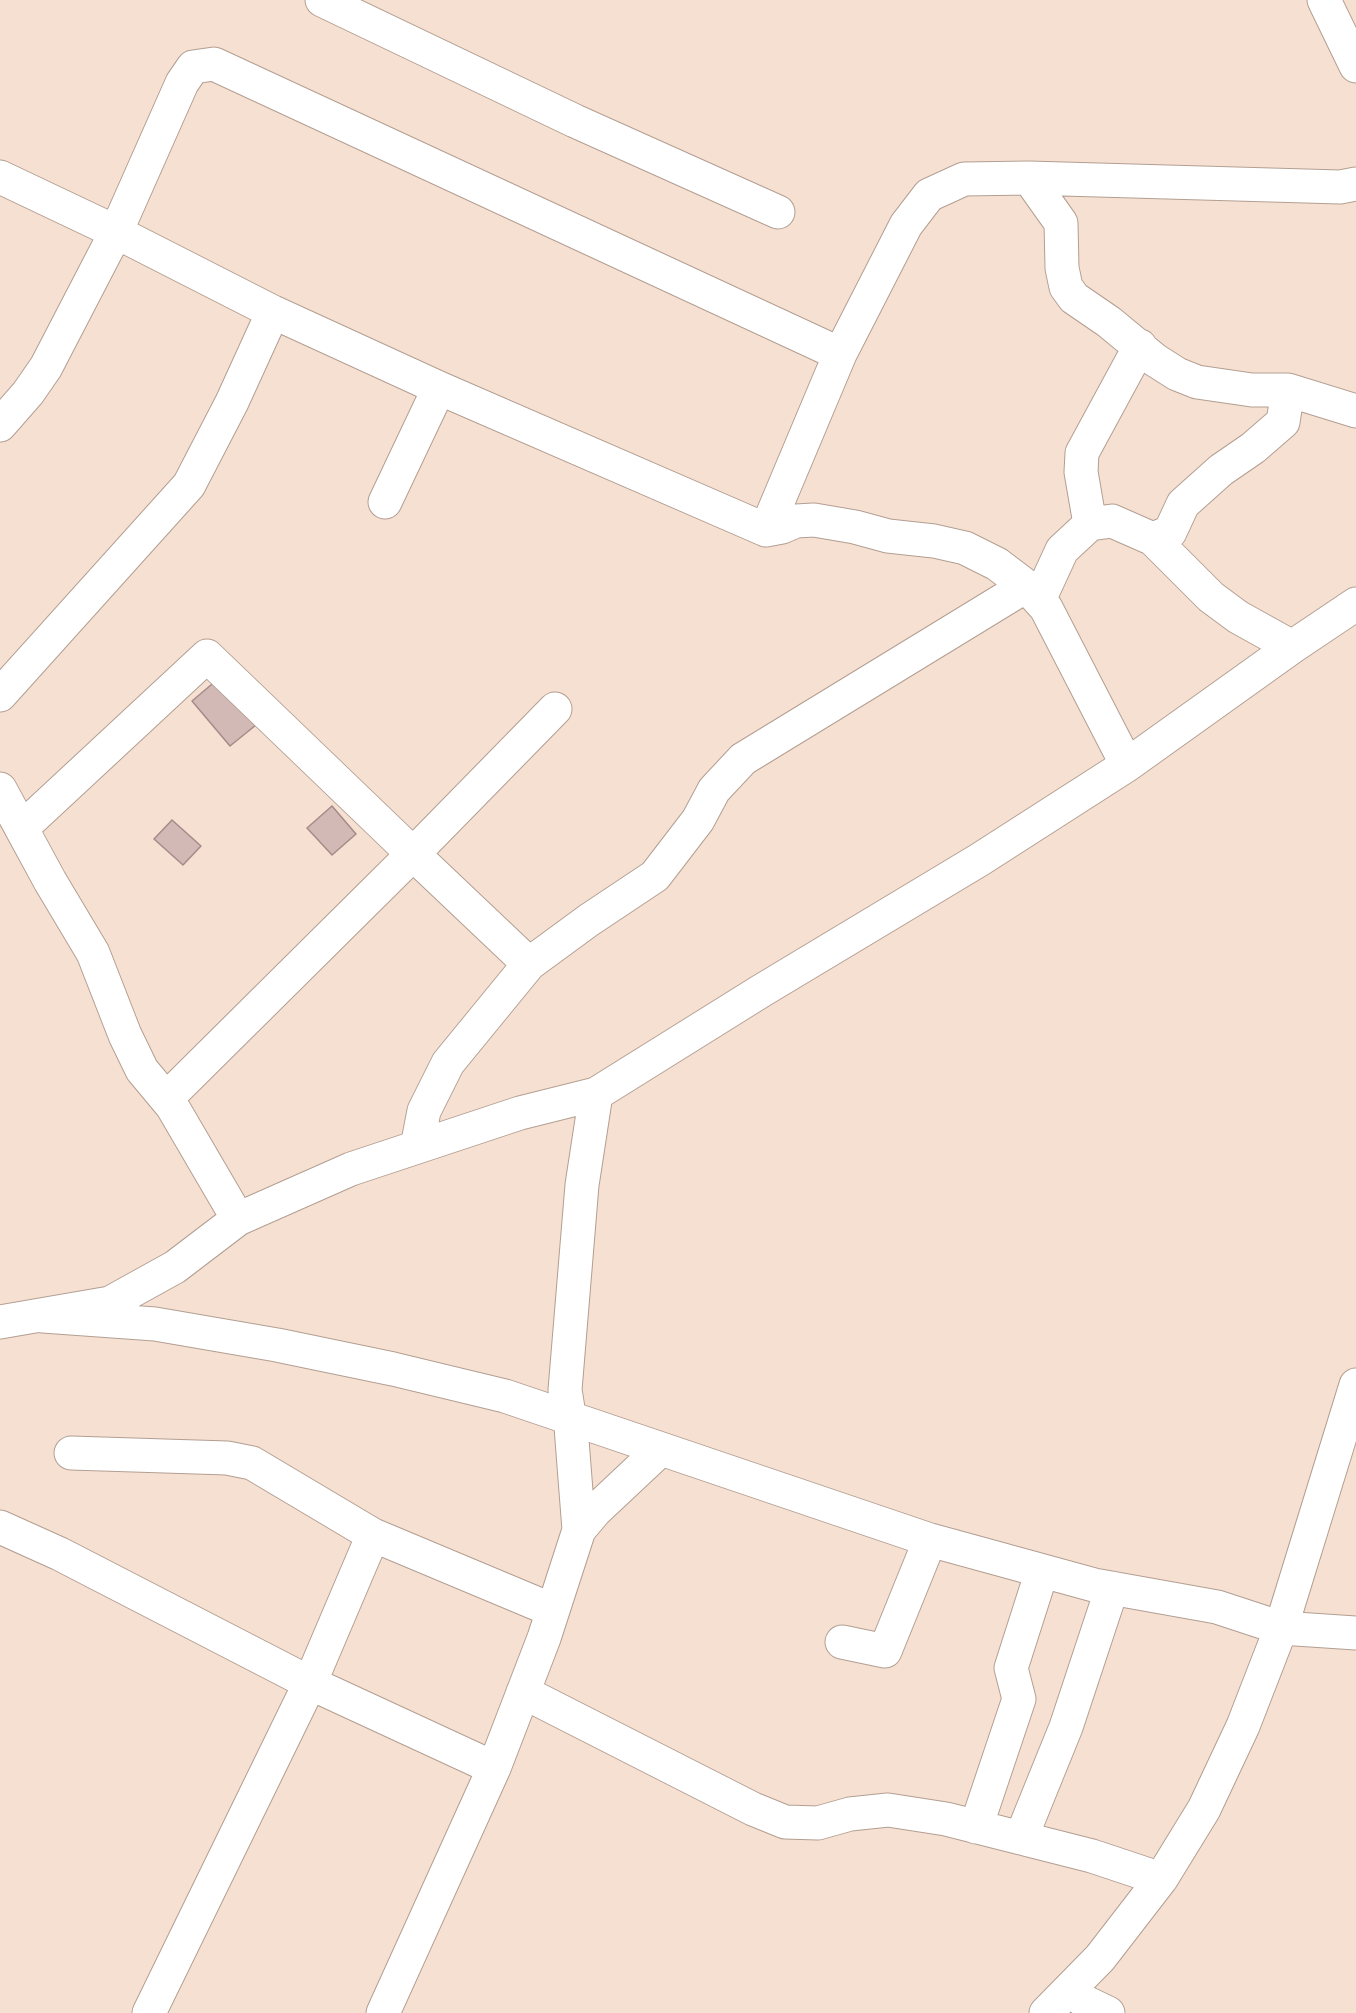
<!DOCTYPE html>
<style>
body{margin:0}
canvas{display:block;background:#f6e0d2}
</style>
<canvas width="1356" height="2013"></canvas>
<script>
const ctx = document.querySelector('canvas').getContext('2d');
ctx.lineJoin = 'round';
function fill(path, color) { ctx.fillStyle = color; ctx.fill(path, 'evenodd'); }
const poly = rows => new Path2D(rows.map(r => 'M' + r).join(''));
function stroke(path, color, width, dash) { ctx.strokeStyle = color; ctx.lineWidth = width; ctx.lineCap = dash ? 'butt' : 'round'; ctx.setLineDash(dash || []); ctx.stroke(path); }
const building = poly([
 [218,679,256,725,230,746,192,701,218,679],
 [332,806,356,834,332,855,307,828,332,806],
 [172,820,201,846,183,865,154,839,172,820]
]);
fill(building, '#d3b9b5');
stroke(building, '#a48b89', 1.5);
const street = poly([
 [322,0,575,121,778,212],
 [0,177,116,232,182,83,193,67,214,64,840,354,906,225,929,195,964,179,1029,178,1340,187,1356,184],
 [1029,178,1061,223,1062,268,1066,287,1074,298,1109,322,1155,360,1177,374,1197,382,1252,390,1288,390,1356,411],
 [0,425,28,393,46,367,116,232,273,312,439,388,766,530,840,354],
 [385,502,439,388],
 [1090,524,1081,472,1082,453,1140,346],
 [766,530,782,527,796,521,814,520,855,527,888,536,934,541,965,548,997,564,1026,586,1046,608,1127,765],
 [1153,539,1211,597,1238,617,1292,647],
 [1039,600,1062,550,1090,524,1112,521,1153,539,1170,532,1183,504,1221,470,1253,448,1283,422,1288,390],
 [0,695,189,485,232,402,273,312],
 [0,789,50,881,93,953,125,1035,142,1070,172,1106,238,1219],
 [22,828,207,656,413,854,166,1099],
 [529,964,413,854,555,709],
 [417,1147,424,1111,448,1063,529,964,589,920,655,876,698,820,714,790,743,759,1026,586],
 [43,1316,155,1324,277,1345,393,1369,505,1396,930,1540,1094,1585,1217,1607,1281,1628,1356,1633],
 [0,1322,110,1303,175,1267,238,1219,351,1169,520,1113,596,1094],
 [71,1453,227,1458,252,1463,373,1535,552,1610],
 [0,1527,60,1554,310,1683,149,2013],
 [579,1530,595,1511,660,1450],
 [373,1535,310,1683,494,1768],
 [842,1642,885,1651,930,1540],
 [523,1692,753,1809,785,1822,818,1823,850,1814,888,1810,946,1819,1092,1856,1161,1879],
 [976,1827,1019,1699,1011,1668,1042,1571],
 [1021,1838,1066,1727,1112,1588],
 [1070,1989,1085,2002,1108,2013],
 [383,2013,494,1768,544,1638,579,1530,571,1427,565,1390,582,1185,596,1094,761,991,979,860,1127,765,1292,647,1356,604],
 [1046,2013,1100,1958,1161,1879,1204,1809,1243,1726,1281,1628,1356,1385]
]);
const secondary = poly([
 [1324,0,1356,66]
]);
stroke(street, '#b39f92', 35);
stroke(secondary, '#b39f92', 35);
stroke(street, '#fff', 33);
stroke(secondary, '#fff', 33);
</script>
